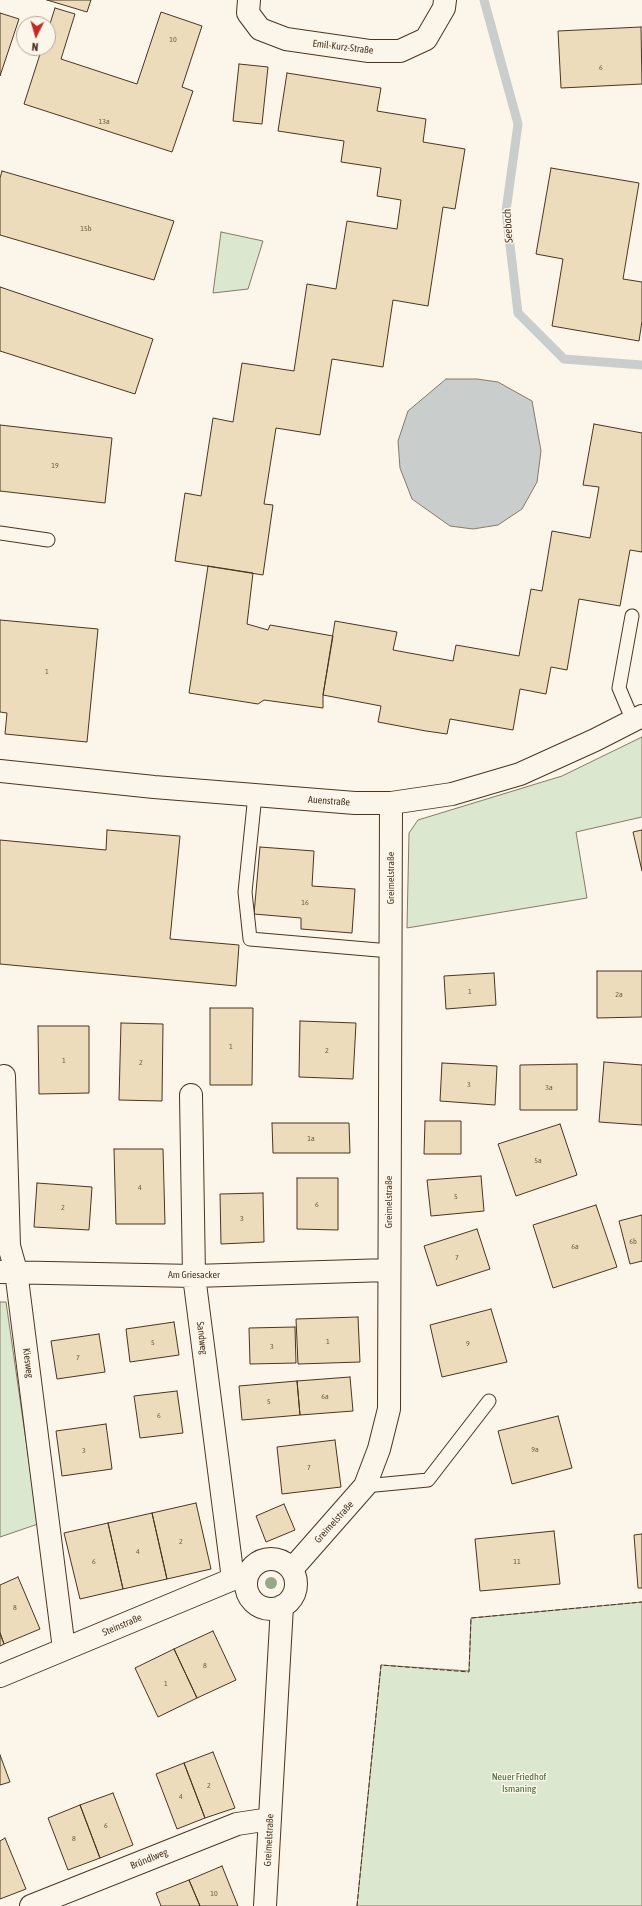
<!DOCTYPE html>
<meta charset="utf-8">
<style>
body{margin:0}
#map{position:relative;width:642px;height:1906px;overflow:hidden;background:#fbf6e9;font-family:"Asap Condensed",sans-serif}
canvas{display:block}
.north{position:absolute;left:16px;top:16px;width:40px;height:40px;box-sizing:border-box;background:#fbf6e9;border:1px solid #b4a999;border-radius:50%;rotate:185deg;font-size:11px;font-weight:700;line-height:16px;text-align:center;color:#4a3520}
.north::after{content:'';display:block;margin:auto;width:14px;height:18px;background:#c62828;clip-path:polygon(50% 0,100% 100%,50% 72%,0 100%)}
</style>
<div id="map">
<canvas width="642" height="1906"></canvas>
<div class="north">N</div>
</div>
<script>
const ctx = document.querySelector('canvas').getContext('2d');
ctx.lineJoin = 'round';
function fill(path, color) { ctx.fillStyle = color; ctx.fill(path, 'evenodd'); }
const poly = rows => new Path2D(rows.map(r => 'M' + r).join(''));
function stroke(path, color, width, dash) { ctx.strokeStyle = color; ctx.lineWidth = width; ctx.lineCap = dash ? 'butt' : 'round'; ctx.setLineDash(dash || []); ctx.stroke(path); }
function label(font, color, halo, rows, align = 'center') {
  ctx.font = font + ' "Asap Condensed",sans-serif'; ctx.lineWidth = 3; ctx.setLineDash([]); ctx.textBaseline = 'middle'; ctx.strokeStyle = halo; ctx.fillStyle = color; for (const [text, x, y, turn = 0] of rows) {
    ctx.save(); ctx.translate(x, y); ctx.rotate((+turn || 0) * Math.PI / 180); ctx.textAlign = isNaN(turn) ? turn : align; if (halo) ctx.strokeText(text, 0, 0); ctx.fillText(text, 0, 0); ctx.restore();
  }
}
const green = poly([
 [221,232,263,241,248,289,213,293,221,232],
 [642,737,642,817,576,832,587,898,407,928,409,833,418,820,562,776,642,737],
 [0,1302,6,1302,38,1524,0,1537,0,1302],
 [642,1602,642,1906,357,1906,381,1665,469,1671,471,1618,642,1602]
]);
fill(green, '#dce7d0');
stroke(green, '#887966', 1);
const water = poly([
 [446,379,477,379,498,382,532,401,541,451,537,482,522,509,498,525,473,529,450,526,412,499,400,468,398,441,408,411,446,379]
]);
fill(water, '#c9cecd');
stroke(water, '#887966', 1);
stroke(poly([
 [484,0,518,124,506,211,518,313,564,359,642,365]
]), '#c9cecd', 9);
const building = poly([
 [47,0,91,0,87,12,47,0],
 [55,8,75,14,61,59,137,84,161,12,202,26,182,87,193,91,172,152,24,104,42,48,48,48,48,30,55,8],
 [0,13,19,19,0,76,0,13],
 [641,27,642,84,561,88,558,31,641,27],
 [239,64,268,67,262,124,233,121,239,64],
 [287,73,381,88,377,111,426,119,423,142,465,149,455,209,443,207,428,306,393,300,383,367,332,359,320,435,276,428,264,504,273,505,263,575,175,561,185,493,201,496,213,418,233,422,242,363,294,371,307,284,336,289,347,221,397,229,401,200,377,196,381,168,341,162,344,141,278,131,287,73],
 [551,168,639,183,623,279,642,282,642,321,639,341,552,326,563,259,536,254,551,168],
 [2,171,174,221,154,280,0,235,0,178,2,171],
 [0,287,153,339,135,394,0,351,0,287],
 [594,424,642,433,642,552,630,550,620,606,579,599,567,670,551,667,546,694,520,689,513,730,450,719,447,734,426,731,378,722,381,706,323,695,335,621,397,632,393,650,453,661,456,645,519,656,531,589,542,591,552,531,590,538,599,487,583,485,594,424],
 [0,425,112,438,105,503,0,491,0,425],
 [208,566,253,573,247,624,268,630,270,625,333,636,323,695,323,708,264,700,258,704,189,693,208,566],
 [0,620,98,629,87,742,5,734,7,713,0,712,0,620],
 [107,830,180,836,170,939,239,945,236,986,0,964,0,840,106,850,107,830],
 [642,830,642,871,633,832,642,830],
 [260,847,314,851,312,886,355,889,352,933,301,929,301,918,254,914,260,847],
 [597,971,642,971,642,1017,597,1018,597,971],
 [494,973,496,1005,446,1009,444,976,494,973],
 [210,1008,253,1008,252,1085,210,1085,210,1008],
 [300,1021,356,1023,353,1079,299,1077,300,1021],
 [121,1023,163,1024,162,1101,119,1100,121,1023],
 [38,1026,89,1026,89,1093,39,1094,38,1026],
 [604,1062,642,1065,642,1125,599,1122,604,1062],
 [442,1063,497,1066,495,1105,440,1101,442,1063],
 [577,1064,577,1110,520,1110,520,1065,577,1064],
 [425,1121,461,1121,461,1154,424,1154,425,1121],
 [272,1123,349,1123,350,1153,273,1153,272,1123],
 [560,1124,577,1175,516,1196,498,1144,560,1124],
 [114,1149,163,1149,165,1224,116,1224,114,1149],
 [481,1176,484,1211,431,1216,427,1180,481,1176],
 [297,1178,338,1178,338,1230,297,1229,297,1178],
 [37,1183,92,1187,89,1230,34,1227,37,1183],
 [263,1193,264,1242,221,1244,220,1194,263,1193],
 [596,1205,617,1267,553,1288,533,1225,596,1205],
 [642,1215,642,1261,630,1264,619,1221,642,1215],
 [477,1229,490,1269,437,1286,424,1246,477,1229],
 [491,1309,507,1362,442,1377,430,1325,491,1309],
 [358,1317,360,1362,298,1364,296,1319,358,1317],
 [174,1322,179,1355,130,1362,126,1329,174,1322],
 [295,1327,296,1363,250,1364,249,1328,295,1327],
 [99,1334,105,1372,57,1379,51,1341,99,1334],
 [350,1377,353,1411,300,1415,297,1381,350,1377],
 [297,1381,300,1415,242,1420,239,1386,297,1381],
 [177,1391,183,1433,140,1438,134,1396,177,1391],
 [558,1416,572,1468,512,1484,498,1431,558,1416],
 [106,1424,112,1469,62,1476,56,1431,106,1424],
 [335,1440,341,1487,282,1494,277,1447,335,1440],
 [196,1503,211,1569,167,1579,152,1513,196,1503],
 [284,1504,295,1530,266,1542,256,1516,284,1504],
 [152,1513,167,1579,123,1589,108,1523,152,1513],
 [108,1523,123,1589,80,1599,64,1533,108,1523],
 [554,1531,560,1584,480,1591,475,1539,554,1531],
 [642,1534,642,1588,638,1588,634,1535,642,1534],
 [18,1577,40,1629,4,1644,0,1633,0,1585,18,1577],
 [213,1631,236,1680,197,1698,174,1649,213,1631],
 [0,1633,4,1644,0,1646,0,1633],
 [174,1649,197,1698,158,1717,135,1668,174,1649],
 [213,1752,235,1808,205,1818,184,1763,213,1752],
 [0,1755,10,1782,0,1785,0,1755],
 [184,1763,205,1818,177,1829,156,1774,184,1763],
 [113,1793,133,1845,100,1858,80,1805,113,1793],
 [80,1805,100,1858,68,1870,48,1818,80,1805],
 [5,1838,26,1889,0,1899,0,1841,5,1838],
 [222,1866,238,1906,200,1906,189,1880,222,1866],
 [189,1880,200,1906,161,1906,156,1893,189,1880]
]);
fill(building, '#ecdcbc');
stroke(building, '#4a3520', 1);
const lane = poly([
 [0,533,48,540],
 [632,616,619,688,633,721],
 [255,795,245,892,250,939,390,951],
 [365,1486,428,1480,489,1401]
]);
const street = poly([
 [249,0,248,13,260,29,286,39,369,51,400,51,426,39,444,8,445,0],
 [0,771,154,787,355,803,391,803,452,794,520,774,595,740,642,716],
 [4,1076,9,1246,16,1271,64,1649],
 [191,1095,194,1276,233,1579],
 [0,1272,194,1276,388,1270],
 '246 1584a25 25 0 1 1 50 0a25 25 0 1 1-50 0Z',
 [292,1569,365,1486,379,1449,389,1409,391,803],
 [0,1676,233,1579,246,1579],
 [31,1906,237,1824,270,1819],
 [265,1906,282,1606]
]);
stroke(lane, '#4a3520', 15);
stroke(street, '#4a3520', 24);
stroke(lane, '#fbf6e9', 13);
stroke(street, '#fbf6e9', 22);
stroke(poly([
 [357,1906,381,1665,469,1672,471,1618,642,1602]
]), '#4a3520', 1, [5, 2]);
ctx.fillStyle = '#96a887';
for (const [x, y] of [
 [271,1583]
]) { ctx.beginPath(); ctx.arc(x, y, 6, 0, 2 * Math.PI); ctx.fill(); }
label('8px', '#725f47', null, [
 ["10",173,39],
 ["6",601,67],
 ["13a",104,121],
 ["15b",86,228],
 ["19",55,465],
 ["1",47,671],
 ["16",305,902],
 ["1",470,991],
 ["2a",619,994],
 ["1",231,1046],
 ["2",327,1050],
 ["1",64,1060],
 ["2",141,1062],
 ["3",469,1084],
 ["3a",549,1087],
 ["1a",311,1138],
 ["5a",538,1160],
 ["4",140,1187],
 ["5",456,1196],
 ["6",317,1204],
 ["2",63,1207],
 ["3",242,1218],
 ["6b",633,1241],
 ["6a",575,1246],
 ["7",457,1257],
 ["1",328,1341],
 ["5",153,1342],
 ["9",468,1343],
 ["3",272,1346],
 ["7",78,1357],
 ["6a",325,1396],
 ["5",269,1401],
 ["6",159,1415],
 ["9a",535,1449],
 ["3",84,1450],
 ["7",309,1467],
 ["2",181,1541],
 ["4",138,1551],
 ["6",94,1561],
 ["11",517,1561],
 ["8",15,1607],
 ["8",205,1665],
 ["1",166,1683],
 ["2",209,1785],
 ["4",181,1796],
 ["6",106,1825],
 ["8",74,1838],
 ["10",214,1893]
]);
label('10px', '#4a3520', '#fbf6e9', [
 ["Emil-Kurz-Straße",343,47,7],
 ["Auenstraße",329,801,4],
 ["Greimelstraße",391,878,-90],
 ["Greimelstraße",389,1202,-90],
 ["Am Griesacker",194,1275],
 ["Sandweg",202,1338,83],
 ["Kiesweg",28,1363,83],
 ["Greimelstraße",334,1522,-48],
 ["Steinstraße",122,1625,-23],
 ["Greimelstraße",269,1840,-87],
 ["Bründlweg",149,1859,-22]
]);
label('10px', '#436837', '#fbf6e9', [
 ["Neuer Friedhof",519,1777],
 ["Ismaning",519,1789]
]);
label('italic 11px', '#4a3520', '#fbf6e9', [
 ["Seebach",508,226,-94]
]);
</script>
